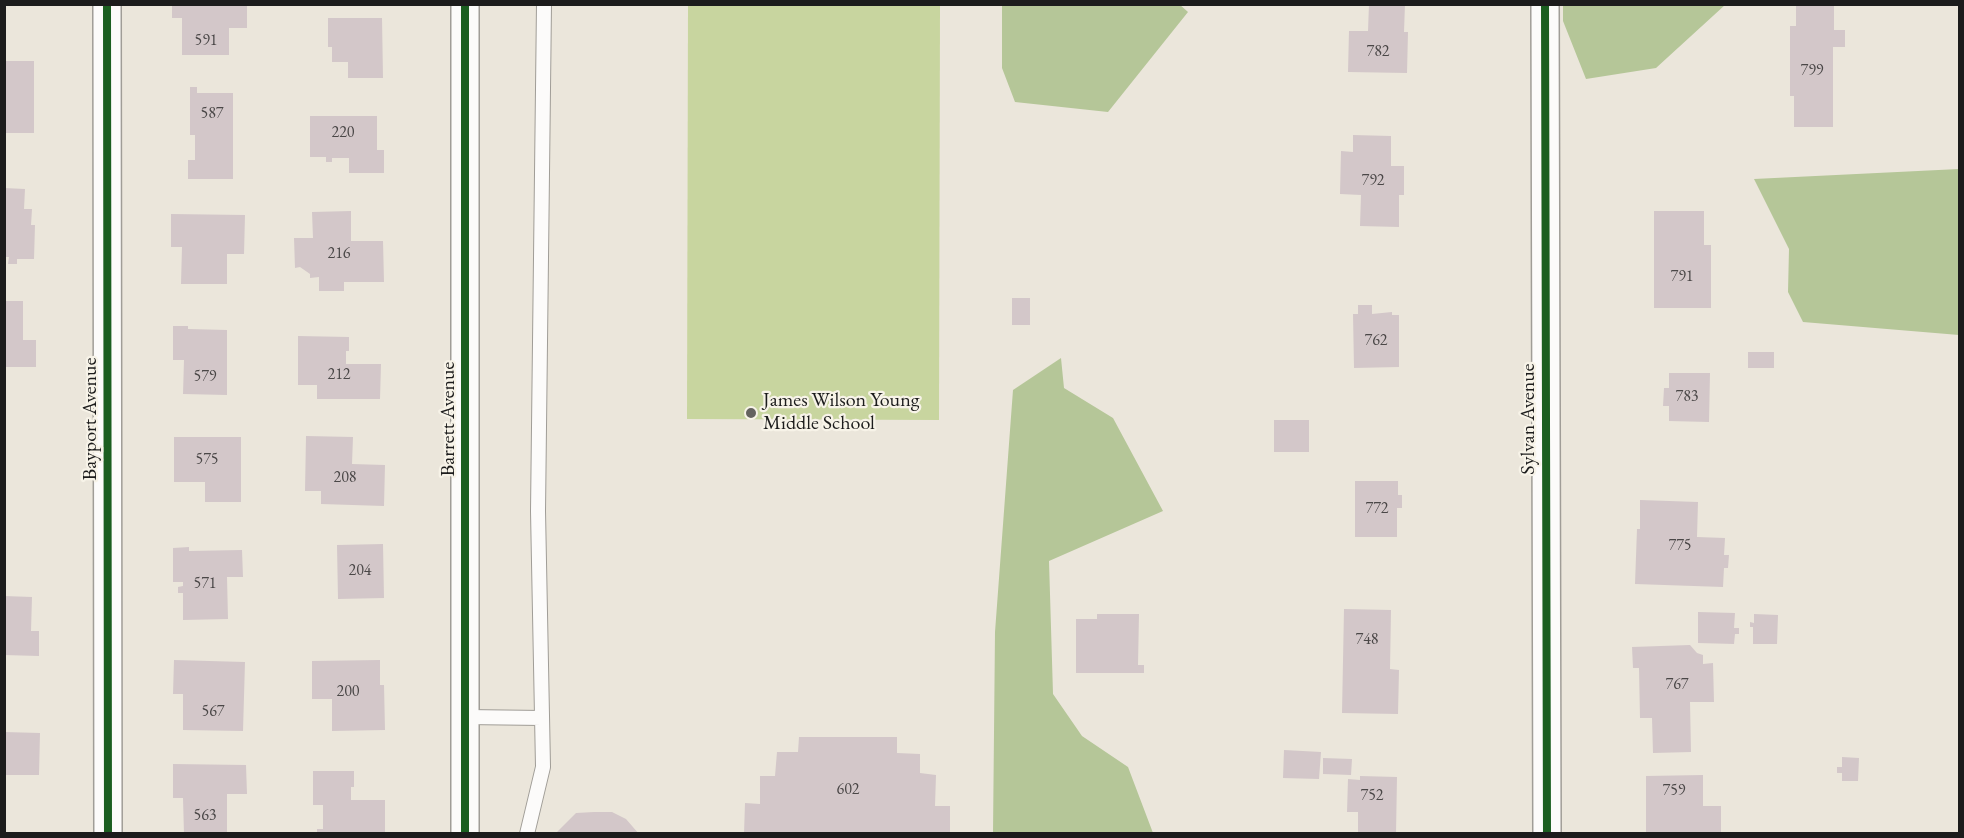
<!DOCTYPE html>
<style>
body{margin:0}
#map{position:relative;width:1964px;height:838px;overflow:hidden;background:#ebe6db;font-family:"EB Garamond",serif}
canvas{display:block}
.frame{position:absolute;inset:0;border:6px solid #1c1c1c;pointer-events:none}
</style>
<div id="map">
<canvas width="1964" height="838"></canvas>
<div class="frame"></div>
</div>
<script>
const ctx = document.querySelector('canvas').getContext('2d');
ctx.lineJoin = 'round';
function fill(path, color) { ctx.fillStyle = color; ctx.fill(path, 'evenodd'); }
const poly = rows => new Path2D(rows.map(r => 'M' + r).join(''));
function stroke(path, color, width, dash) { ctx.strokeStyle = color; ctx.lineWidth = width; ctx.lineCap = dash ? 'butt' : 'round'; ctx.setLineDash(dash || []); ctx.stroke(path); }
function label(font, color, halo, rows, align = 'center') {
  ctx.font = font + ' "EB Garamond",serif'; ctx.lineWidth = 4.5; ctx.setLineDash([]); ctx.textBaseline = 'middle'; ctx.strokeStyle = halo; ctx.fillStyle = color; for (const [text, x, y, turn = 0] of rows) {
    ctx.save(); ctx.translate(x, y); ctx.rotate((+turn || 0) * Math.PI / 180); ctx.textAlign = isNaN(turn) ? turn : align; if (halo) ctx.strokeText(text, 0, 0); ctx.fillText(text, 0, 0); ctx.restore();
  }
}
fill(poly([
 [688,5,940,5,939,420,687,419]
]), '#c8d59f');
fill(poly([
 [1179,4,1188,12,1108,112,1015,102,1002,68,1002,5],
 [1563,5,1563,4,1725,5,1656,68,1586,79,1563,21],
 [1959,169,1959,335,1803,322,1788,292,1789,249,1754,179],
 [1061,358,1064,388,1113,418,1163,511,1049,561,1053,694,1082,736,1128,767,1153,833,993,833,995,632,1013,390]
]), '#b5c698');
fill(poly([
 [172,4,247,4,247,28,229,28,229,55,182,55,182,18,172,18],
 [1369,4,1405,4,1404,32,1408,32,1407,73,1348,72,1349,31,1368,31],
 [1796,4,1834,4,1834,30,1845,30,1845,47,1833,47,1833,127,1794,127,1794,96,1790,96,1790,26,1796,26],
 [328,18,382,18,383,78,348,78,348,62,332,62,332,47,328,47],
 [4,61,34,61,34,133,4,133],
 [190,87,197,87,197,93,233,93,233,179,188,179,188,160,195,160,195,135,190,135],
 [310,116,377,116,377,150,384,150,384,173,349,173,349,158,332,158,332,162,326,162,326,157,310,157],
 [1353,135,1391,136,1391,166,1404,166,1404,195,1399,195,1399,227,1360,226,1361,195,1340,194,1341,151,1353,152],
 [4,188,25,189,24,209,32,209,31,225,35,225,34,259,17,259,17,264,8,264,9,257,4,257],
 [351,211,351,241,383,241,384,282,344,282,344,291,319,291,319,277,310,278,310,274,300,267,295,268,294,238,313,238,312,212],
 [1654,211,1704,211,1704,245,1711,245,1711,308,1654,308],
 [171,214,245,215,244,254,227,254,227,284,181,284,182,247,171,247],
 [1012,298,1030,298,1030,325,1012,325],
 [4,301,23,301,23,340,36,340,36,367,4,367],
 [1358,305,1372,305,1372,314,1392,312,1392,315,1399,315,1399,367,1354,368,1353,314,1358,314],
 [173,326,188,326,188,329,227,330,227,395,183,394,184,360,173,360],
 [298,336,349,337,349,351,346,351,346,364,381,364,380,399,317,399,317,385,298,385],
 [1748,352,1774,352,1774,368,1748,368],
 [1669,373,1710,373,1709,422,1669,421,1669,406,1663,406,1664,388,1669,388],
 [1274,420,1309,420,1309,452,1274,452],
 [306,436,353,437,352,464,385,465,384,506,321,504,321,491,305,491],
 [174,437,241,437,241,502,205,502,205,482,174,482],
 [1355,481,1398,481,1398,495,1402,495,1402,508,1397,508,1397,537,1355,537],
 [1640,500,1698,502,1697,537,1725,538,1724,555,1729,555,1728,568,1724,568,1723,587,1635,584,1637,529,1640,529],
 [383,544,384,598,338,599,337,545],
 [189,547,189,551,242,550,243,577,227,577,228,619,183,620,183,593,178,593,178,587,183,586,183,582,173,582,173,548],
 [4,596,32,597,31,631,39,631,39,656,4,655],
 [1344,609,1391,610,1390,669,1399,670,1398,714,1342,713],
 [1698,612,1735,613,1734,628,1739,628,1739,634,1735,634,1734,644,1698,643],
 [1097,614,1139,614,1138,665,1144,665,1144,673,1076,673,1076,619,1097,619],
 [1754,614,1778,615,1777,644,1753,644,1753,627,1750,627,1750,622,1754,623],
 [1690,645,1697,653,1703,655,1703,664,1713,663,1714,702,1690,702,1691,752,1653,753,1652,718,1640,718,1639,668,1633,668,1632,647],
 [174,660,245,662,243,731,183,730,183,694,173,694],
 [380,660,380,685,384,685,385,730,332,731,332,699,312,699,312,661],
 [4,732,40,733,39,775,4,775],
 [799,737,897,737,897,753,920,754,920,773,936,775,935,806,950,806,950,834,744,834,745,803,760,804,760,776,775,776,777,752,798,752],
 [1284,750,1321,752,1319,779,1283,778],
 [1842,757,1859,758,1858,781,1842,781,1842,773,1837,773,1837,767,1842,767],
 [1323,758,1352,759,1351,775,1323,774],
 [173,764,246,765,247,794,227,794,227,834,184,834,183,798,173,798],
 [313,771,354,771,354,787,351,787,351,800,385,800,385,834,317,834,317,829,323,829,323,805,313,805],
 [1703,775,1703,806,1721,806,1721,834,1646,834,1646,776],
 [1360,776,1397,777,1396,834,1358,834,1358,812,1347,812,1348,779,1360,780],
 [594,812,612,812,626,819,639,834,555,834,576,813]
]), '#d3c7c9');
const lane = poly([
 [466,717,542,718],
 [527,834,543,767,538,511,544,4]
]);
const street = poly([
 [107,4,108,834],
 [1545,4,1547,834],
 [465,834,465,4]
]);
stroke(lane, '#a09d97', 16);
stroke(street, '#a09d97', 30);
stroke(lane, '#fcfbfa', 14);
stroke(street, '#fcfbfa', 27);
stroke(poly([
 [107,4,108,834],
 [1545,4,1547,834],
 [465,834,465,4]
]), '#1b5e20', 8);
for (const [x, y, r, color] of [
 [751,413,6,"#64635f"]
]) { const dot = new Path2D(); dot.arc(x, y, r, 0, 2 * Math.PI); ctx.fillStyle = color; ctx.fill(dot); stroke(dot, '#f7f3e8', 2); }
label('16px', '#4a4747', null, [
 ["591",206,41],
 ["782",1378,52],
 ["799",1812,71],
 ["587",212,114],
 ["220",343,133],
 ["792",1373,181],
 ["216",339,254],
 ["791",1682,277],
 ["762",1376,341],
 ["212",339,375],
 ["579",205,377],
 ["783",1687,397],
 ["575",207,460],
 ["208",345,478],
 ["772",1377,509],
 ["775",1680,546],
 ["204",360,571],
 ["571",205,584],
 ["748",1367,640],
 ["767",1677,685],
 ["200",348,692],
 ["567",213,712],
 ["602",848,790],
 ["759",1674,791],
 ["752",1372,796],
 ["563",205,816]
]);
label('20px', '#1c1c1c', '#f7f3e8', [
 ["James Wilson Young",763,401],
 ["Middle School",763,424]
], 'left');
label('20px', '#1c1c1c', '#f7f3e8', [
 ["Bayport Avenue",91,419,-90],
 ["Barrett Avenue",449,419,-90],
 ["Sylvan Avenue",1529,419,-90]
]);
</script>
